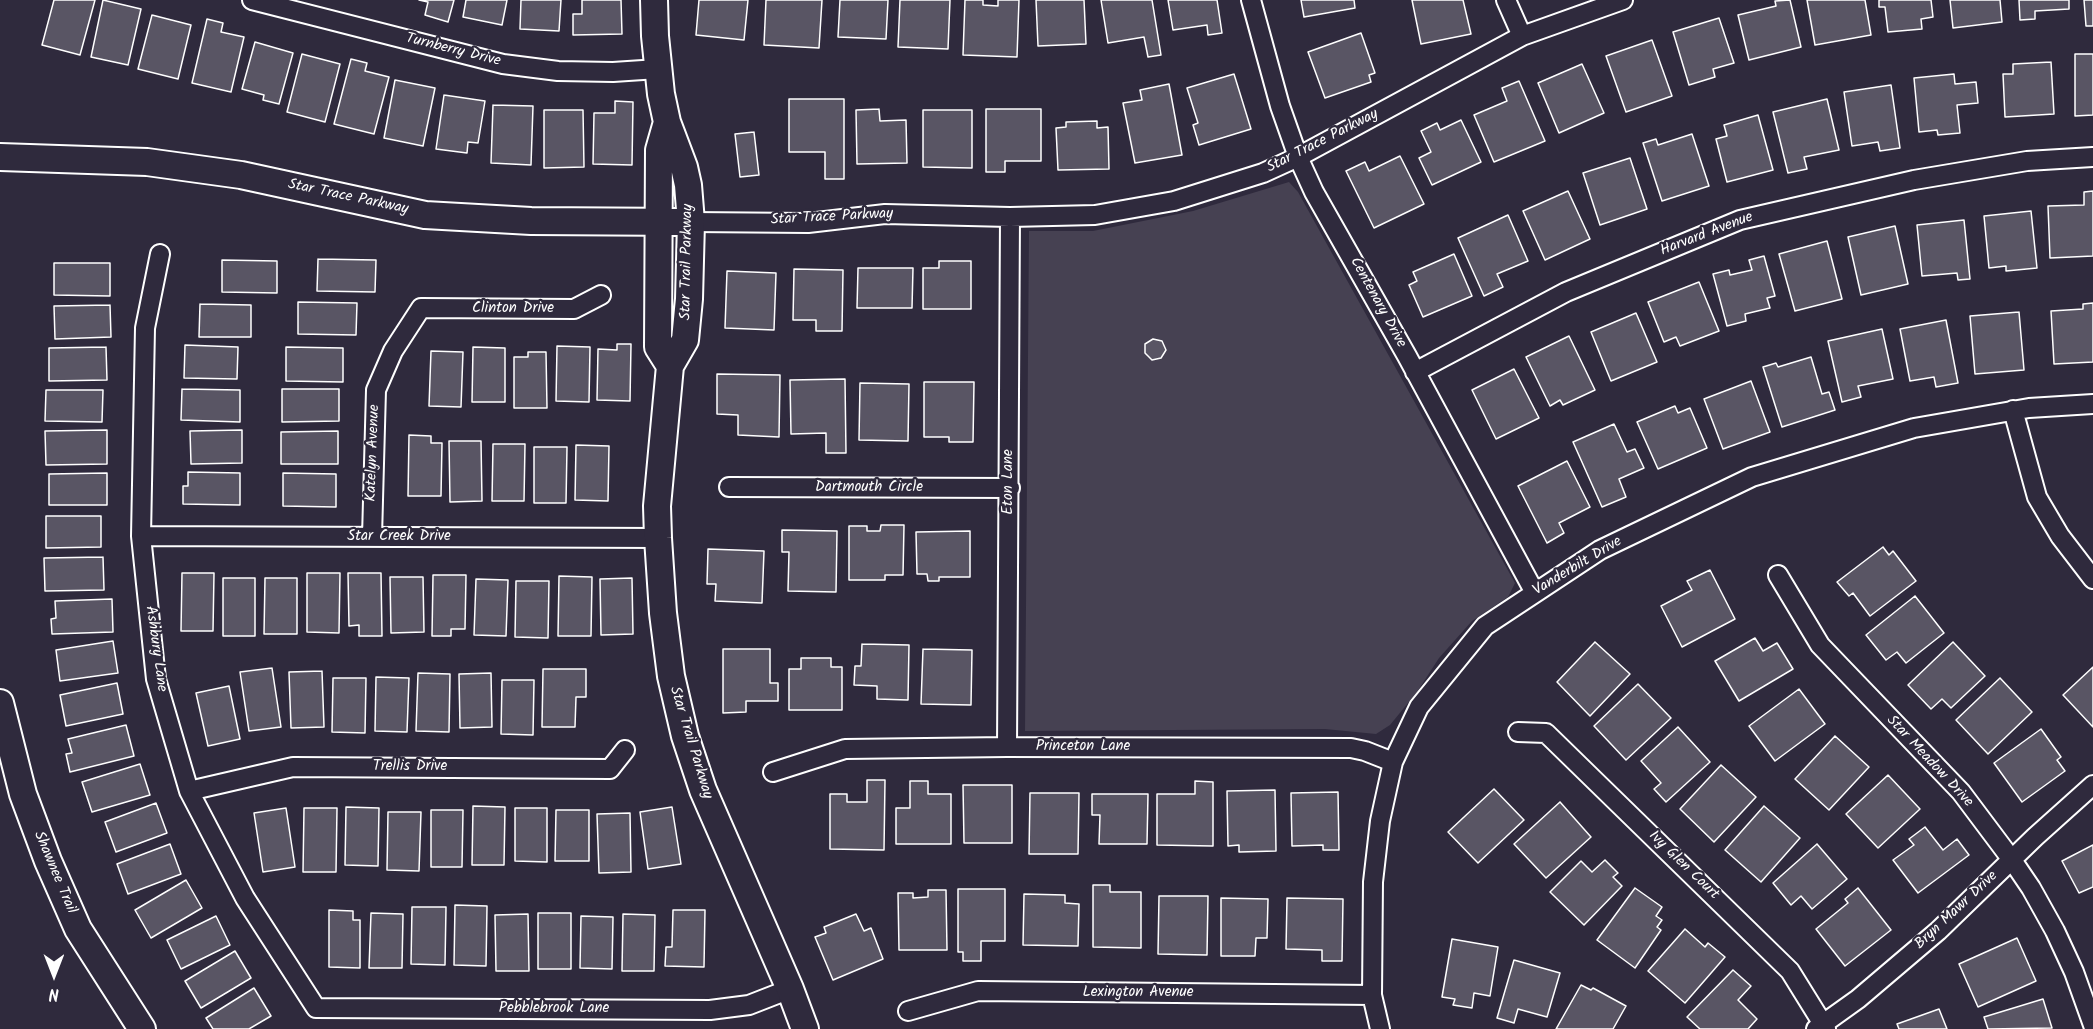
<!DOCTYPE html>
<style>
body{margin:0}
#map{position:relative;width:2093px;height:1029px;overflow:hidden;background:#2f2a3d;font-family:Kalam,sans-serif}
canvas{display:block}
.north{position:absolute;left:24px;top:945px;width:60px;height:60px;-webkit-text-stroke:4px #2f2a3d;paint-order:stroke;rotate:180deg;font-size:16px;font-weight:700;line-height:24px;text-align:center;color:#fff}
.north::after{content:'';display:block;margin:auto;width:21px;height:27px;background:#fff;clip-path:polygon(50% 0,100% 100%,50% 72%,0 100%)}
</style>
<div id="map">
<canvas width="2093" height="1029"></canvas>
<div class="north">N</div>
</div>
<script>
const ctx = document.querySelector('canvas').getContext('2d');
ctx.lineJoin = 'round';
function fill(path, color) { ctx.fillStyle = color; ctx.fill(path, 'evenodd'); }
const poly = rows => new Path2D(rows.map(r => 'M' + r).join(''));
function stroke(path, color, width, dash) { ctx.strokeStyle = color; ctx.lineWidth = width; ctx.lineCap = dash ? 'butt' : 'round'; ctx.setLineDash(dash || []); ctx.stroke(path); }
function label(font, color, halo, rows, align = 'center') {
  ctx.font = font + ' Kalam,sans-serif'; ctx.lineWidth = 4.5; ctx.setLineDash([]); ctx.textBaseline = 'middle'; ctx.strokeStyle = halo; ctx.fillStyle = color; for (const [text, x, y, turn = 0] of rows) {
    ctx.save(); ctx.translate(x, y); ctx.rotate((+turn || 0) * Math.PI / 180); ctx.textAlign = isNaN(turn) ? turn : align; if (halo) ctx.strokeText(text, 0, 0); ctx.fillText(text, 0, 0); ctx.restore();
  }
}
fill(poly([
 [1289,182,1298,192,1515,583,1508,597,1472,621,1439,658,1417,692,1390,725,1376,734,1325,729,1025,731,1029,231,1093,231,1193,211]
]), '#464152');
const building = poly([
 [54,0,95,0,80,55,42,45,54,0],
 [103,0,141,9,128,65,91,57,103,0],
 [419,0,454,0,448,22,425,15,428,2,419,0],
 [466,0,507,0,502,25,463,17,466,0],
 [521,0,561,0,559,31,520,29,521,0],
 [582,0,621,0,622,34,573,35,573,14,582,14,582,0],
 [699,0,748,0,744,40,696,35,699,0],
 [766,0,822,0,819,48,764,45,766,0],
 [840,0,888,0,886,39,838,37,840,0],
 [900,0,950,0,948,49,898,47,900,0],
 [965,0,983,0,983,5,998,6,998,0,1019,0,1017,57,963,55,965,0],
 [1036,0,1084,0,1086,44,1038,46,1036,0],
 [1101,0,1152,0,1161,55,1148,57,1144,37,1108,43,1101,0],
 [1168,0,1217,0,1222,33,1208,35,1207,25,1173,30,1168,0],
 [1301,0,1354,0,1355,8,1304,17,1301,0],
 [1412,0,1463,0,1471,34,1421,44,1412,0],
 [1790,0,1801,47,1749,60,1738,15,1776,6,1775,1,1790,0],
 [1807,0,1865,0,1871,35,1815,45,1807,0],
 [1879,0,1931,0,1933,17,1921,19,1922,29,1888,32,1885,7,1879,7,1879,0],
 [1950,0,2000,0,2002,22,1953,28,1950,0],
 [2019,0,2069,0,2069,9,2035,11,2035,19,2020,20,2019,0],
 [2084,0,2093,0,2093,26,2086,26,2084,0],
 [152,15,191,25,178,79,138,69,152,15],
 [1719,18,1734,63,1713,69,1715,77,1689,85,1673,32,1719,18],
 [207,19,223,23,221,32,244,37,231,92,192,83,207,19],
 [1361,33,1375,73,1369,75,1371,82,1325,98,1308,52,1361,33],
 [1652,40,1672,96,1626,112,1606,56,1652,40],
 [255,42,293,53,279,104,263,100,264,95,242,89,255,42],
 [302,54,340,64,325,122,287,112,302,54],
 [2075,54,2093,54,2093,115,2075,116,2075,54],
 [351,59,367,63,365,71,389,77,374,134,334,124,351,59],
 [2051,62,2054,114,2005,117,2003,74,2013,74,2013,64,2051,62],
 [1582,64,1604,113,1559,133,1538,83,1582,64],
 [1234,74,1251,129,1199,145,1193,125,1198,123,1187,88,1234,74],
 [1954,74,1955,84,1976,82,1978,103,1957,105,1960,133,1938,135,1937,130,1919,132,1914,78,1954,74],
 [395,80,435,88,423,146,384,138,395,80],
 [1519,81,1545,141,1494,162,1474,115,1507,101,1502,88,1519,81],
 [1169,84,1182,155,1135,163,1123,103,1142,100,1140,90,1169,84],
 [1891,85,1900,148,1880,151,1878,142,1852,146,1844,92,1891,85],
 [444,95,485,101,478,143,468,142,467,153,436,149,444,95],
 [789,99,844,99,844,179,825,179,825,152,789,152,789,99],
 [1827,99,1839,150,1804,157,1807,169,1788,173,1773,112,1827,99],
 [615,101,633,102,632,165,593,164,594,113,615,113,615,101],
 [493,105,533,106,531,165,491,163,493,105],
 [879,109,880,121,906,120,907,163,857,164,856,110,879,109],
 [986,109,1041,109,1041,161,1005,161,1005,172,986,172,986,109],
 [544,110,583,110,584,167,544,168,544,110],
 [923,110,972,110,972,168,923,167,923,110],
 [1758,115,1773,170,1727,182,1716,139,1727,136,1724,125,1758,115],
 [1461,120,1481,162,1432,185,1419,158,1431,152,1421,131,1437,123,1440,130,1461,120],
 [1097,121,1097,128,1108,127,1109,169,1058,170,1056,128,1066,127,1066,122,1097,121],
 [754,132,759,175,740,177,735,134,754,132],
 [1692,134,1709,186,1662,201,1643,143,1656,139,1658,145,1692,134],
 [1400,156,1424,204,1374,228,1346,171,1365,162,1369,171,1400,156],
 [1630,158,1647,209,1600,225,1583,173,1630,158],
 [1568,191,1590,239,1545,260,1523,211,1568,191],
 [2093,191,2093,256,2050,258,2048,206,2084,205,2084,192,2093,191],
 [2031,211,2037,268,2006,271,2006,266,1989,268,1984,216,2031,211],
 [1508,215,1528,261,1497,274,1503,287,1484,296,1458,238,1508,215],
 [1964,220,1970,279,1958,280,1957,273,1922,276,1917,225,1964,220],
 [1895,226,1908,284,1861,295,1848,237,1895,226],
 [1827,241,1842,299,1795,311,1779,254,1827,241],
 [1454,254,1472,296,1423,317,1409,285,1417,281,1413,272,1454,254],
 [1764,256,1775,296,1767,298,1770,308,1745,314,1746,321,1727,326,1713,274,1729,270,1730,275,1752,270,1749,260,1764,256],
 [318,259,376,260,375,292,317,291,318,259],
 [222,260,277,261,277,293,222,292,222,260],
 [939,261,971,261,971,309,923,309,923,268,939,268,939,261],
 [54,263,110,263,110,296,54,295,54,263],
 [858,268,913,268,912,308,857,308,858,268],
 [794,269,843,270,842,331,816,331,816,320,793,320,794,269],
 [727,271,776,273,774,330,725,328,727,271],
 [1699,282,1719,331,1680,346,1676,337,1664,342,1648,302,1699,282],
 [298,302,357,303,356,335,298,334,298,302],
 [2093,303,2093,362,2054,364,2051,311,2083,309,2083,304,2093,303],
 [200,304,251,305,251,337,199,337,200,304],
 [110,305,111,337,55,339,54,306,110,305],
 [2019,312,2024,370,1975,374,1970,316,2019,312],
 [1636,313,1657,362,1611,381,1591,332,1636,313],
 [1946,320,1958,383,1936,387,1934,377,1910,381,1900,329,1946,320],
 [1882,329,1893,379,1858,386,1861,397,1842,402,1828,341,1882,329],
 [1569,336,1595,390,1563,405,1560,400,1550,406,1526,357,1569,336],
 [1153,339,1162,341,1166,350,1161,358,1152,360,1145,353,1145,344,1153,339],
 [617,344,631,344,630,401,597,400,598,349,617,350,617,344],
 [185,345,238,347,237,379,184,378,185,345],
 [557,346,590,347,589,402,556,401,557,346],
 [106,347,107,380,49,381,49,348,106,347],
 [286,347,343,348,343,382,286,381,286,347],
 [473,347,505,348,505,402,472,402,473,347],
 [431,351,463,352,461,407,429,406,431,351],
 [528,352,546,352,547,408,514,408,514,357,528,357,528,352],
 [1811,357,1822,394,1829,392,1835,410,1782,427,1763,367,1776,363,1778,367,1811,357],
 [1514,369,1539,418,1496,439,1472,390,1514,369],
 [717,374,780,375,779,437,738,435,738,415,717,414,717,374],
 [845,379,846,453,826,453,826,433,791,434,790,380,845,379],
 [1751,381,1770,432,1723,449,1704,399,1751,381],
 [924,382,974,382,973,442,949,442,949,437,924,437,924,382],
 [860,383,909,384,908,441,859,440,860,383],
 [182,389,240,390,240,422,181,420,182,389],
 [282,389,339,389,339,421,282,422,282,389],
 [46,390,103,390,102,422,45,421,46,390],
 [1675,406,1678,413,1690,408,1707,448,1658,469,1637,422,1675,406],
 [1614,424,1627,452,1635,449,1644,468,1619,479,1626,497,1602,507,1573,442,1614,424],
 [107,430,107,464,46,465,45,431,107,430],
 [242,430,242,463,191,464,190,431,242,430],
 [338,431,338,464,281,464,281,432,338,431],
 [409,435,431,436,431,443,442,443,441,496,408,496,409,435],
 [449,441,481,441,482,501,450,502,449,441],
 [493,444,525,444,524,501,492,501,493,444],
 [576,445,609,446,608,501,575,500,576,445],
 [534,447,567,447,566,503,534,503,534,447],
 [1567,461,1590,507,1559,523,1564,533,1547,543,1518,486,1567,461],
 [188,472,240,473,240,505,183,504,183,486,188,486,188,472],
 [107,473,107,505,49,505,49,474,107,473],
 [283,473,336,474,336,507,283,506,283,473],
 [46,516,101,516,101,547,46,548,46,516],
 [881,525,904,525,903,575,885,575,885,580,849,580,849,526,867,526,867,531,880,531,881,525],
 [782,530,837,531,836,592,788,591,789,552,782,552,782,530],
 [970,531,970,577,939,577,939,581,928,581,927,574,917,574,916,532,970,531],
 [1883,547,1889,555,1893,551,1916,581,1870,616,1853,593,1849,596,1837,582,1883,547],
 [708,549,764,551,762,603,715,601,716,584,707,584,708,549],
 [103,557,104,590,45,591,44,558,103,557],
 [1710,570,1735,619,1682,647,1661,606,1692,590,1687,581,1710,570],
 [182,573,214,573,213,631,181,631,182,573],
 [307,573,340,573,339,633,307,632,307,573],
 [348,573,381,573,382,636,359,636,359,625,349,626,348,573],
 [433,575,466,575,465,629,451,629,451,636,432,636,433,575],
 [559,576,592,577,591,636,558,636,559,576],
 [390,577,423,577,424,632,391,633,390,577],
 [223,578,255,578,255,636,223,636,223,578],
 [265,578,297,578,297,634,264,634,265,578],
 [632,578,633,634,601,635,600,579,632,578],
 [476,579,508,580,506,636,474,635,476,579],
 [516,581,549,581,548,638,515,637,516,581],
 [1915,596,1944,633,1906,663,1897,652,1886,660,1866,635,1915,596],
 [112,599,113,632,52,634,51,619,56,618,55,601,112,599],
 [1755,638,1763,651,1777,643,1793,669,1739,701,1715,661,1755,638],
 [113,641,118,673,60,681,56,650,113,641],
 [1595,642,1630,674,1590,716,1557,682,1595,642],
 [1953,642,1985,676,1951,708,1942,699,1931,709,1908,685,1953,642],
 [862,644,909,645,908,700,877,699,877,686,854,685,855,666,861,666,862,644],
 [723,649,770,649,770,683,778,683,778,701,746,701,746,712,723,713,723,649],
 [923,649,972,650,971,705,921,704,923,649],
 [801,658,831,658,831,667,842,667,842,710,789,710,789,669,801,669,801,658],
 [2093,667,2093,727,2063,695,2093,667],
 [272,668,281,727,249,731,240,672,272,668],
 [543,669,586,669,586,697,576,697,575,727,542,727,543,669],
 [322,671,324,727,291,728,289,672,322,671],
 [418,673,450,674,449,732,416,731,418,673],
 [491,673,492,727,460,728,459,674,491,673],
 [376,677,409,678,407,732,375,731,376,677],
 [333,678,366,678,365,733,332,732,333,678],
 [2000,678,2032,712,1988,754,1956,720,2000,678],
 [502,680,534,680,533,735,501,734,502,680],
 [117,683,123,714,66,726,60,695,117,683],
 [1638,684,1671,718,1626,760,1594,726,1638,684],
 [229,686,240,739,208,746,196,693,229,686],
 [1799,689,1825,724,1775,761,1749,726,1799,689],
 [126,725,134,756,70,772,66,754,72,753,68,739,126,725],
 [1678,727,1710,762,1666,802,1654,789,1661,783,1641,761,1678,727],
 [2041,729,2061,757,2057,760,2065,771,2022,802,1994,763,2041,729],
 [1835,736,1869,767,1829,810,1795,779,1835,736],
 [140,764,150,795,92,812,82,782,140,764],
 [1721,765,1756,797,1714,842,1680,809,1721,765],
 [1888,775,1920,809,1878,848,1846,814,1888,775],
 [867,780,885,780,884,850,830,849,830,794,847,794,847,802,867,802,867,780],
 [910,781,928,781,928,794,951,794,951,844,896,844,896,808,910,808,910,781],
 [1195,781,1213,782,1213,846,1157,845,1157,794,1195,794,1195,781],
 [963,785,1012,785,1012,843,964,843,963,785],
 [1494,789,1524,820,1478,863,1448,832,1494,789],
 [1275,790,1276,851,1239,852,1239,845,1228,846,1227,791,1275,790],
 [1338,792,1339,850,1323,850,1323,845,1292,846,1291,793,1338,792],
 [1030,793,1079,793,1078,854,1029,854,1030,793],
 [1092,794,1148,794,1147,844,1099,844,1100,815,1092,815,1092,794],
 [1560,802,1591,837,1546,878,1514,844,1560,802],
 [156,803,167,833,116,852,105,822,156,803],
 [473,806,505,807,504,865,472,865,473,806],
 [1764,806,1800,838,1761,882,1725,850,1764,806],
 [346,807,379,808,378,866,345,865,346,807],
 [672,807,681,864,648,869,640,812,672,807],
 [286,808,295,867,263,872,254,813,286,808],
 [304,808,337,808,336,872,303,872,304,808],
 [515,808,547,808,547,862,515,861,515,808],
 [431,810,463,810,462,867,431,867,431,810],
 [556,810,589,810,589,861,555,861,556,810],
 [388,812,421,812,419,871,387,870,388,812],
 [630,813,631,872,599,873,597,814,630,813],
 [1925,827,1943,850,1957,839,1969,855,1918,893,1893,860,1914,845,1909,839,1925,827],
 [170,844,181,874,128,894,117,864,170,844],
 [1817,844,1847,879,1812,909,1801,896,1791,905,1773,883,1817,844],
 [2093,845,2093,887,2079,893,2062,861,2093,845],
 [1605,860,1618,873,1613,877,1622,886,1584,925,1550,892,1581,861,1592,872,1605,860],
 [186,880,202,908,151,938,135,910,186,880],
 [1093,885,1110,885,1110,892,1141,892,1141,948,1093,947,1093,885],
 [1635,888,1662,907,1656,916,1662,920,1657,927,1661,930,1635,968,1597,940,1635,888],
 [1858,888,1891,930,1845,966,1816,929,1848,903,1845,899,1858,888],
 [958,889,1005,889,1005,941,981,941,981,961,963,961,963,952,958,952,958,889],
 [928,890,946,890,947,950,899,950,898,893,913,893,913,898,928,897,928,890],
 [1024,894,1065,895,1065,903,1079,904,1078,946,1023,945,1024,894],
 [1159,896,1208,896,1207,955,1158,954,1159,896],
 [1221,898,1268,899,1267,938,1256,938,1255,956,1221,956,1221,898],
 [1287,898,1343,899,1342,961,1322,961,1322,950,1286,949,1287,898],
 [455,905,487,906,486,966,454,965,455,905],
 [412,907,446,907,445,965,411,964,412,907],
 [329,910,353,911,353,920,360,920,360,968,329,967,329,910],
 [673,910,705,910,704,967,665,966,666,947,672,947,673,910],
 [371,913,403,914,402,968,369,968,371,913],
 [538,913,571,913,571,969,538,969,538,913],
 [528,914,529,971,496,971,495,915,528,914],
 [623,914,655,915,654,971,622,971,623,914],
 [856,914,864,931,871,928,883,959,833,980,815,937,826,933,824,927,856,914],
 [216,916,230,945,181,969,167,940,216,916],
 [581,916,613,917,612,969,580,968,581,916],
 [1685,929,1705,947,1708,943,1725,957,1685,1003,1648,971,1685,929],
 [2017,938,2036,981,1978,1007,1959,964,2017,938],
 [1452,939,1498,947,1490,996,1474,993,1472,1008,1453,1005,1455,999,1442,997,1452,939],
 [235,951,251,978,201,1008,185,981,235,951],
 [1514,960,1560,973,1547,1017,1518,1009,1514,1023,1497,1018,1514,960],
 [1733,970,1751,986,1738,1000,1757,1019,1748,1029,1700,1029,1687,1017,1733,970],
 [1581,985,1591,990,1593,988,1626,1006,1613,1029,1556,1029,1581,985],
 [254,988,271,1016,249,1029,213,1029,206,1018,254,988],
 [2043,999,2052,1028,1988,1029,1984,1017,2043,999],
 [1939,1009,1947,1029,1899,1029,1897,1024,1939,1009]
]);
fill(building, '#595564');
stroke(building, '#fff', 1.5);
const street = poly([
 [252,0,503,64,558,71,613,72,658,69],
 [1251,0,1280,106,1298,157,1314,192,1407,356,1535,593],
 [1506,0,1522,36],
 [691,222,808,223,885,214,1010,217,1095,215,1174,201,1263,173,1298,157,1522,36,1623,0],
 [160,254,145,328,141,536,156,679,189,791,245,898,316,1008,710,1010,749,1005,790,989],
 [1415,372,1566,292,1740,220,1914,180,2027,161,2093,157],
 [2013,410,2037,497,2060,536,2093,579],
 [729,487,1010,488],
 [141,536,658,538],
 [372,537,376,390,393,351,421,308,574,309,601,295],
 [1778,575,1820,645,1961,792,2012,860,2031,888,2055,931,2074,972,2093,1025],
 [1518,732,1546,733,1790,971,1826,1029],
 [1007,747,1010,217],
 [773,772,845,749,1007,747,1351,748,1365,751,1393,762],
 [189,791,293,767,610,769,625,750],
 [908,1011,978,991,1372,995],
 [1380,1029,1372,995,1373,882,1380,821,1393,762,1419,707,1485,626,1600,550,1752,477,1914,428,2029,408,2093,404],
 [1816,1029,1858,999,1938,931,2035,837,2093,785]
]);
const secondary = poly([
 [654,0,655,36,661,94,667,122,684,167,688,185,691,222,689,299,685,340,670,366,657,506,658,538,663,613,671,676,685,736,703,790,790,989,805,1029],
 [667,122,659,150,658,347,670,366],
 [0,157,147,162,241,175,425,215,531,221,691,222],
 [0,703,23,794,48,861,78,929,142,1029]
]);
stroke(street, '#fff', 22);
stroke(secondary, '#fff', 30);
stroke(street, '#2f2a3d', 18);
stroke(secondary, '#2f2a3d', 26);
label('15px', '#fff', '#2f2a3d', [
 ["Turnberry Drive",453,51,14],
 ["Star Trace Parkway",1323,142,-27],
 ["Star Trace Parkway",348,198,12],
 ["Star Trace Parkway",832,218,-3],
 ["Harvard Avenue",1707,235,-21],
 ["Star Trail Parkway",688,262,-89],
 ["Centenary Drive",1377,303,61],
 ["Clinton Drive",513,309],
 ["Katelyn Avenue",374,453,-88],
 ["Eton Lane",1009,482,-90],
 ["Dartmouth Circle",869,488],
 ["Star Creek Drive",399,537],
 ["Vanderbilt Drive",1578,567,-31],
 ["Ashbury Lane",155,649,82],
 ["Star Trail Parkway",690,743,73],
 ["Princeton Lane",1083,747],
 ["Star Meadow Drive",1929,762,47],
 ["Trellis Drive",410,767],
 ["Ivy Glen Court",1683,866,44],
 ["Shawnee Trail",54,873,67],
 ["Bryn Mawr Drive",1957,911,-43],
 ["Lexington Avenue",1138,993],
 ["Pebblebrook Lane",554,1009]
]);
</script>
